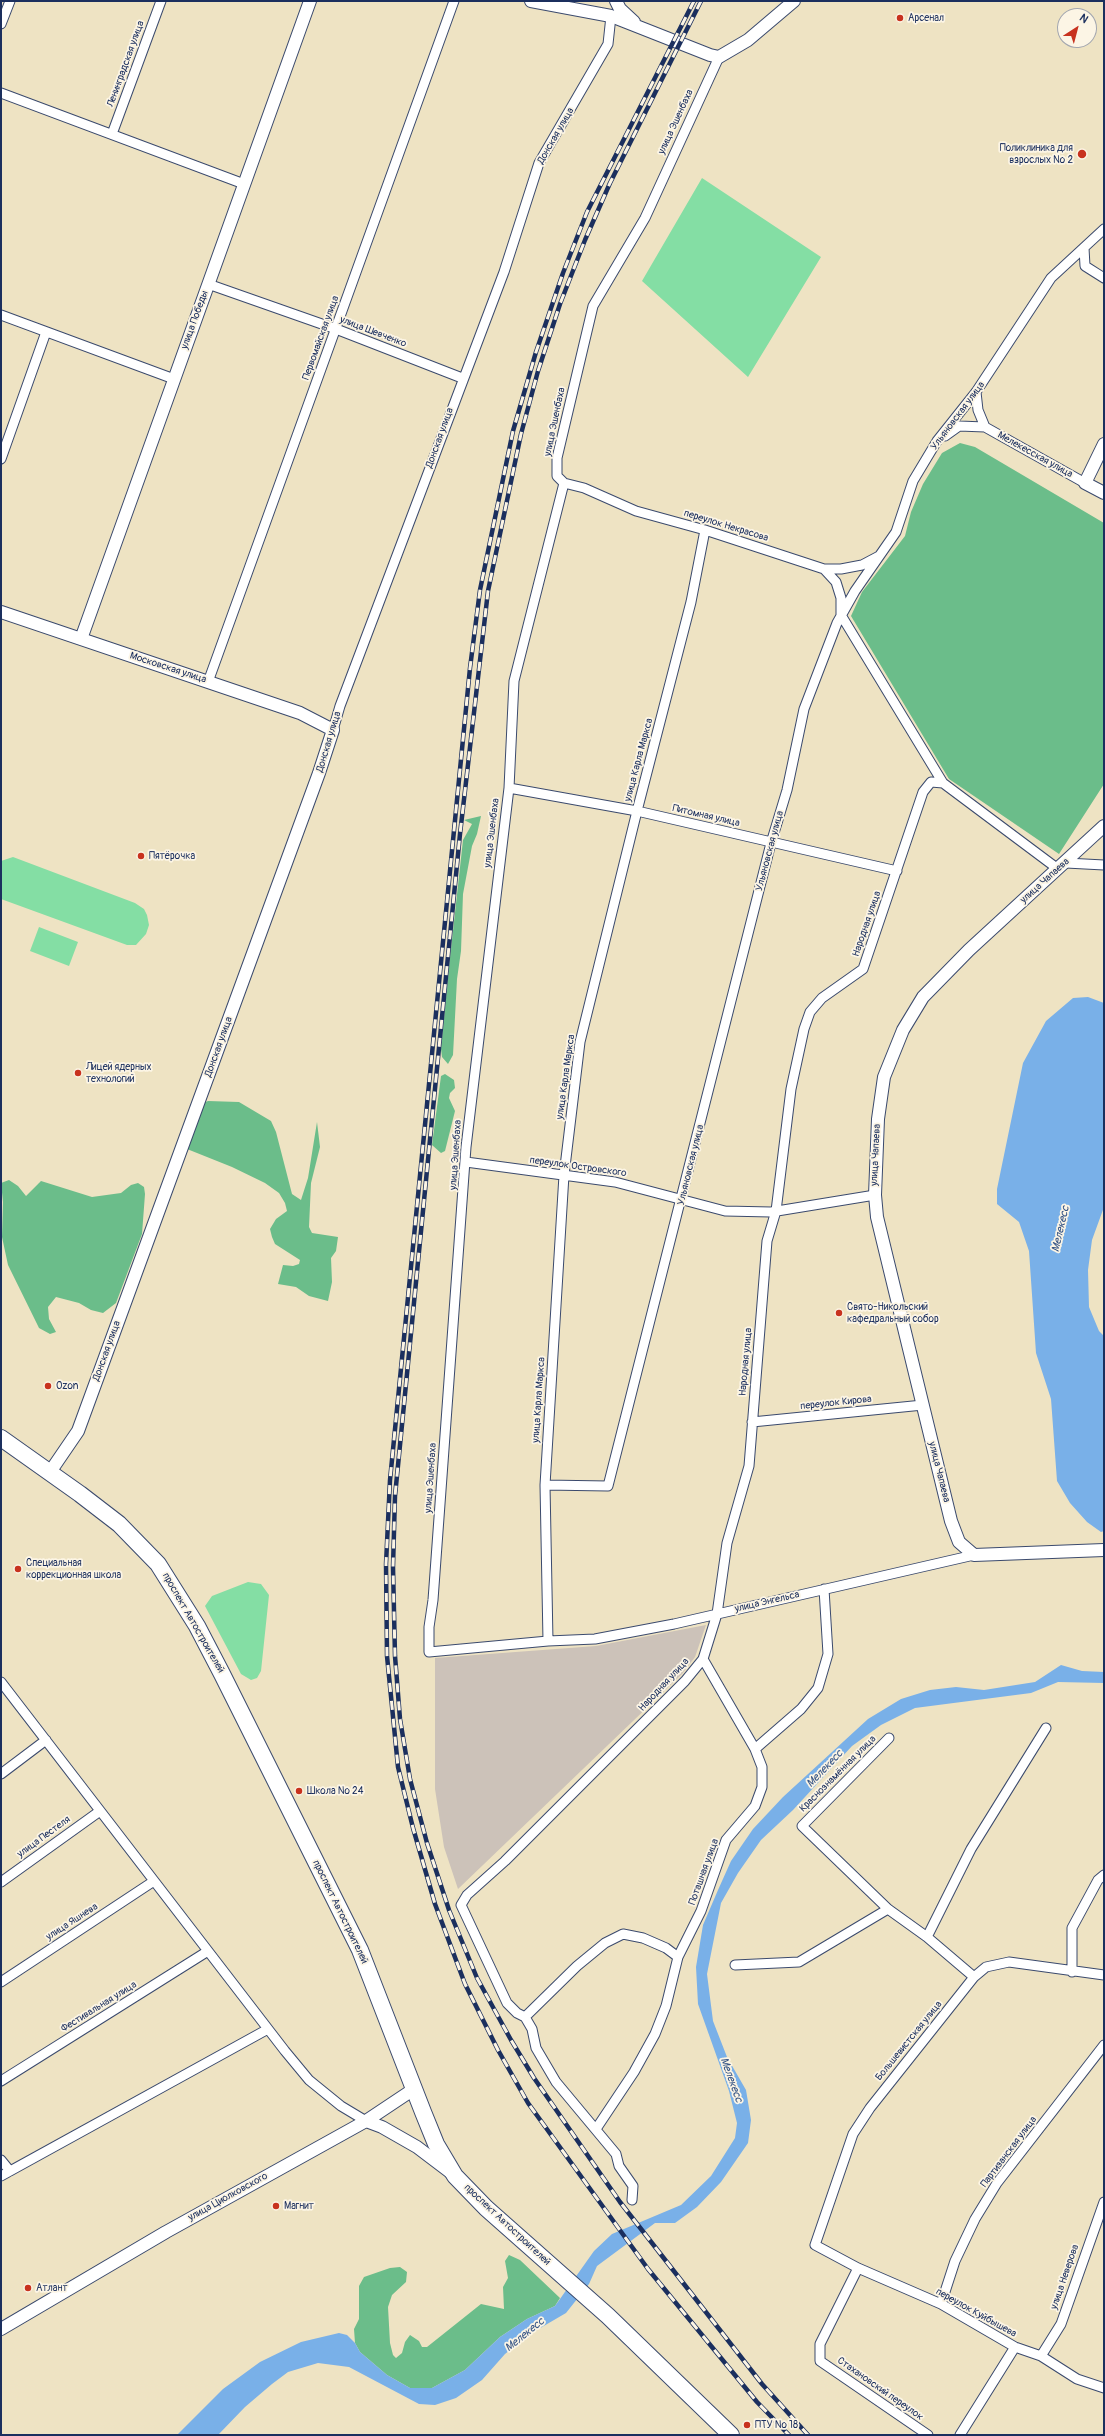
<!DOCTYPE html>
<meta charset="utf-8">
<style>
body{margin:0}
#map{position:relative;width:1105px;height:2436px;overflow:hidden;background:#eee3c3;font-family:Pangolin,sans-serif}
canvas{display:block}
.frame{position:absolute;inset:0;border:2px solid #1b2f5e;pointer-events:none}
.north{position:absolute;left:1057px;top:8px;width:40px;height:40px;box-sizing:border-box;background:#fcf5e5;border:1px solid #a2a6af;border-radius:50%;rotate:36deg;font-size:11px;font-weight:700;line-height:16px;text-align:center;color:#1b2f5e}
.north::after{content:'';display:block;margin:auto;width:14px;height:18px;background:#c8321e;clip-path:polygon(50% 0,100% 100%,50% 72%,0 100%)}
</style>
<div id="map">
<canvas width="1105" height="2436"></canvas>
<div class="frame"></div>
<div class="north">N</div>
</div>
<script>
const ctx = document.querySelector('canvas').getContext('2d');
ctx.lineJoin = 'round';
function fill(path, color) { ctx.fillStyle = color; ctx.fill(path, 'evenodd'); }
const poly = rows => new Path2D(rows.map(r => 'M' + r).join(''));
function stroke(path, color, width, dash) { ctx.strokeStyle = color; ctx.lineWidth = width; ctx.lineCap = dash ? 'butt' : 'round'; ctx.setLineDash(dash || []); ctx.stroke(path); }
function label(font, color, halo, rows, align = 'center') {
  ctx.font = font + ' Pangolin,sans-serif'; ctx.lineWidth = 3.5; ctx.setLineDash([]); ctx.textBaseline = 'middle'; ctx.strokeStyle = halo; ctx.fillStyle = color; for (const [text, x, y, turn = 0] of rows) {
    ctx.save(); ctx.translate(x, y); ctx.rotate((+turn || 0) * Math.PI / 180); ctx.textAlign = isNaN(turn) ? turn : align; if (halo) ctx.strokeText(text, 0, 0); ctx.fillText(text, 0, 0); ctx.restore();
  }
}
fill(poly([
 [706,1625,695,1657,682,1674,458,1889,444,1847,435,1789,435,1658,596,1646]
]), '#ccc2b9');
fill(poly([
 [702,178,821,257,748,377,642,281],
 [13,857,135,903,144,909,147,915,149,925,146,934,136,945,127,945,1,899,1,861],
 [39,927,78,942,69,966,30,951],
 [248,1582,261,1584,269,1595,261,1671,257,1678,251,1680,241,1674,205,1606,212,1596]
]), '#84dea4');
fill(poly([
 [960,443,975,447,1104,523,1104,784,1059,854,949,779,851,616,862,592,905,536,911,512,923,484,942,453],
 [481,816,477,834,472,846,463,894,461,951,457,979,453,1055,448,1064,442,1057,441,1049,450,958,463,840,472,824,464,820],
 [445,1074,454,1080,455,1088,450,1093,449,1098,455,1111,445,1151,441,1153,432,1145,441,1076],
 [208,1101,239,1102,271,1121,276,1132,292,1194,301,1200,308,1178,317,1122,320,1147,311,1183,309,1227,312,1233,338,1237,336,1251,331,1258,332,1282,328,1301,309,1296,296,1287,278,1284,283,1265,293,1266,299,1264,300,1260,275,1244,272,1237,270,1229,276,1219,287,1211,285,1203,279,1193,265,1183,232,1167,187,1149,203,1103],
 [9,1180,18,1186,26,1196,41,1181,92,1197,121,1193,131,1185,138,1183,144,1187,145,1194,142,1234,116,1303,103,1313,91,1310,79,1303,56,1297,48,1307,49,1319,56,1332,50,1334,39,1328,8,1265,2,1237,3,1202,1,1183],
 [509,2255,520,2260,560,2298,555,2306,527,2319,500,2337,465,2370,432,2388,410,2388,387,2375,360,2352,355,2343,354,2329,359,2319,359,2286,364,2277,390,2268,400,2267,407,2272,406,2282,392,2295,388,2307,390,2343,393,2355,396,2358,402,2353,405,2342,410,2335,419,2341,422,2347,427,2347,481,2304,504,2309,503,2287,508,2278,505,2261]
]), '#6bbd8a');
fill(poly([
 [1088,997,1104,1003,1104,1207,1092,1240,1088,1270,1089,1307,1099,1331,1104,1336,1104,1531,1101,1532,1087,1522,1070,1503,1057,1481,1051,1399,1036,1353,1029,1251,1019,1222,997,1204,997,1189,1023,1063,1046,1021,1073,998],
 [1061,1665,1082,1671,1104,1672,1104,1683,1058,1682,1031,1693,915,1708,881,1725,852,1746,793,1810,761,1840,738,1873,721,1903,707,1974,713,2021,727,2057,746,2090,751,2120,748,2143,721,2182,697,2207,675,2223,655,2223,597,2266,589,2284,566,2313,530,2334,505,2354,482,2380,456,2398,435,2405,419,2404,349,2367,318,2363,288,2372,272,2384,245,2407,218,2435,177,2435,223,2389,260,2362,301,2342,339,2333,347,2335,355,2343,360,2352,387,2375,410,2388,432,2388,465,2370,500,2337,527,2319,555,2306,594,2251,612,2234,681,2205,711,2176,735,2138,737,2123,729,2091,698,2004,696,1967,703,1925,718,1890,731,1861,753,1829,783,1797,868,1719,901,1699,930,1690,956,1687,984,1690,1035,1682]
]), '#79b0e8');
const street = poly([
 [1,24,10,1],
 [719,57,645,218,593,306,557,458,557,476,564,483,514,681,509,788,466,1147,433,1600,429,1627,429,1652,548,1641,595,1639,674,1624,974,1555],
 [1,93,244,184],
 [112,134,161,1],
 [1084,248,1085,266,1104,278],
 [208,284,336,329,462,378],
 [1,315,174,379],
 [976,392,978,410,985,427],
 [945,436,959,426,985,427,1085,483],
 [1,459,46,332],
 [564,483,584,488,636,511,705,530,824,569,841,569,862,565,879,556],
 [824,569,836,582,841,598,841,615,943,783,1058,869],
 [208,682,454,1],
 [333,730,340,706,504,272,539,163,608,44,611,16],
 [509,788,637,811,897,871],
 [1066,863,1104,865],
 [466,1162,615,1182,725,1211,771,1212,875,1195],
 [752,1422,923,1405],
 [545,1485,608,1486,771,843,787,790,804,709,837,623,855,591,896,532,913,481,937,441,976,392,1051,278,1104,229],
 [548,1641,545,1485,564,1175,580,1042,637,811,691,602,705,530],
 [703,1659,755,1749],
 [1,1682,285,2051,309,2080,341,2106,366,2121],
 [889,1738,802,1826,888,1909,927,1937,974,1977],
 [1,1774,46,1740],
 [1,1882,100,1811],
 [927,1937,971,1849,1046,1728],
 [735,1965,799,1962,888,1909],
 [1072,1972,1072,1928,1098,1880,1104,1875],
 [1104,1975,1009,1962,986,1967,974,1977,870,2108,853,2134,815,2245,858,2268,941,2304,1015,2347,1041,2356,1077,2379,1104,2388],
 [1,1982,154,1881],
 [525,2017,577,1966,605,1943,623,1934,643,1938,666,1948,678,1957],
 [1,2081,208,1951],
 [596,2129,634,2072,655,2034,666,2006,678,1957,701,1911,726,1840,755,1806,762,1787,762,1767,755,1749,801,1709,818,1688,828,1654,824,1589],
 [1,2160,10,2171],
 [1,2176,268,2029],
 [632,2200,633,2186,619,2166,616,2154,556,2082,536,2048,532,2029,525,2017,517,2013,507,2003,461,1905,467,1895,505,1861,685,1681,703,1659,717,1614,727,1543,749,1466,767,1241,776,1211,791,1089,804,1029,810,1012,822,998,863,969,923,792,931,782,943,783],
 [858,2268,820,2344,820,2361,928,2435],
 [941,2304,955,2261,975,2219,997,2183,1104,2045],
 [1041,2356,1061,2324,1104,2202],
 [960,2435,1015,2347]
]);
const secondary = poly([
 [531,1,611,16,710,55,719,57,748,40,794,1],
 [616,1,620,9,634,22],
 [1104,444,1085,483,1104,493],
 [1,612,300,713,333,730,319,773,78,1431,50,1472],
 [81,639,310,1],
 [1104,826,969,950,923,997,903,1030,884,1077,878,1119,875,1195,877,1217,894,1287,951,1521,959,1542,974,1555,1104,1550],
 [366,2121,382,2127,417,2147,450,2172],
 [1,2329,166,2232,366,2121,414,2089]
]);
const highway = poly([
 [1,1438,80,1494,119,1524,158,1564,197,1626,222,1674,360,1950,423,2112,436,2144,455,2176,486,2208,608,2316,731,2435]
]);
stroke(street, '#3b4a6d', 11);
stroke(secondary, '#3b4a6d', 14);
stroke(highway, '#3b4a6d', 18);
stroke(street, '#fff', 9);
stroke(secondary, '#fff', 12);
stroke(highway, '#fff', 16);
const rail = poly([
 [694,1,587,212,563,273,536,352,513,431,480,590,470,668,390,1480,386,1564,387,1656,398,1767,413,1828,435,1904,465,1984,498,2050,528,2103,648,2269,757,2402,789,2435],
 [701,1,610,183,585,240,560,304,538,371,521,434,488,591,460,834,395,1496,393,1567,395,1656,400,1719,410,1779,427,1843,449,1910,477,1978,511,2040,534,2078,620,2202,762,2384,808,2435]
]);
stroke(rail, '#1b2f5e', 4.5);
stroke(rail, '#fcf5e5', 3, [9]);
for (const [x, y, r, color] of [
 [900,18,4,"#c8321e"],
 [1082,154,5,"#c8321e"],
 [141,856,4,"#c8321e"],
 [78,1073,4,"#c8321e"],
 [839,1313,4,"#c8321e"],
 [48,1386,4,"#c8321e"],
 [18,1569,4,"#c8321e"],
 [299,1791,4,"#c8321e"],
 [276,2206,4,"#c8321e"],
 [28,2288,4,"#c8321e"],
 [747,2425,4,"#c8321e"]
]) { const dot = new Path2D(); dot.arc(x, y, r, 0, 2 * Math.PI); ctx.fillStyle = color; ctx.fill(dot); stroke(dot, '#fcf5e5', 1.5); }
label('10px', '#1b2f5e', '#fcf5e5', [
 ["Арсенал",908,18],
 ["Поликлиника для",1073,148,"right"],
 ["взрослых № 2",1073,160,"right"],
 ["Пятёрочка",149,856],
 ["Лицей ядерных",86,1067],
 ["технологий",86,1079],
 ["Свято-Никольский",847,1307],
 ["кафедральный собор",847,1319],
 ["Ozon",56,1386],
 ["Специальная",26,1563],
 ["коррекционная школа",26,1575],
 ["Школа № 24",307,1791],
 ["Магнит",284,2206],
 ["Атлант",36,2288],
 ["ПТУ № 18",755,2425]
], 'left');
label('10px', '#1b2f5e', '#fcf5e5', [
 ["Ленинградская улица",126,64,-70],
 ["улица Эшенбаха",676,122,-65],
 ["Донская улица",556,136,-60],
 ["улица Победы",195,320,-70],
 ["улица Шевченко",373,332,21],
 ["Первомайская улица",321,338,-70],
 ["Ульяновская улица",958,416,-53],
 ["улица Эшенбаха",555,422,-78],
 ["Донская улица",440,438,-70],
 ["Мелекесская улица",1035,455,29],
 ["переулок Некрасова",726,526,17],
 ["Московская улица",168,668,18],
 ["Донская улица",329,742,-73],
 ["улица Карла Маркса",639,760,-75],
 ["Питомная улица",706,816,13],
 ["улица Эшенбаха",492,833,-83],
 ["Ульяновская улица",770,851,-75],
 ["улица Чапаева",1045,881,-42],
 ["Народная улица",867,924,-71],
 ["Донская улица",219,1047,-70],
 ["улица Карла Маркса",566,1077,-82],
 ["улица Эшенбаха",456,1155,-86],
 ["улица Чапаева",876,1155,-87],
 ["Ульяновская улица",691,1165,-76],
 ["переулок Островского",578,1167,8],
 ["Донская улица",107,1351,-70],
 ["Народная улица",746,1362,-85],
 ["улица Карла Маркса",539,1400,-86],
 ["переулок Кирова",836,1403,-6],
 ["улица Чапаева",939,1472,76],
 ["улица Эшенбаха",431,1478,-86],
 ["улица Энгельса",767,1602,-13],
 ["проспект Автостроителей",193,1623,60],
 ["Народная улица",664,1685,-47],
 ["Краснознамённая улица",838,1774,-45],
 ["улица Пестеля",44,1837,-36],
 ["Поташная улица",704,1872,-70],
 ["проспект Автостроителей",340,1912,64],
 ["улица Яшнева",72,1922,-33],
 ["Фестивальная улица",99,2007,-32],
 ["Большевистская улица",909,2041,-51],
 ["Партизанская улица",1009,2152,-53],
 ["улица Циолковского",228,2197,-29],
 ["проспект Автостроителей",507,2225,43],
 ["улица Неверова",1065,2277,-71],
 ["переулок Куйбышева",976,2313,29],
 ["Стахановский переулок",880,2389,35]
]);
label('italic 11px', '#375687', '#fcf5e5', [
 ["Мелекесс",1061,1229,-77],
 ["Мелекесс",825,1769,-46],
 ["Мелекесс",731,2080,70],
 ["Мелекесс",525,2335,-39]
]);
</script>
